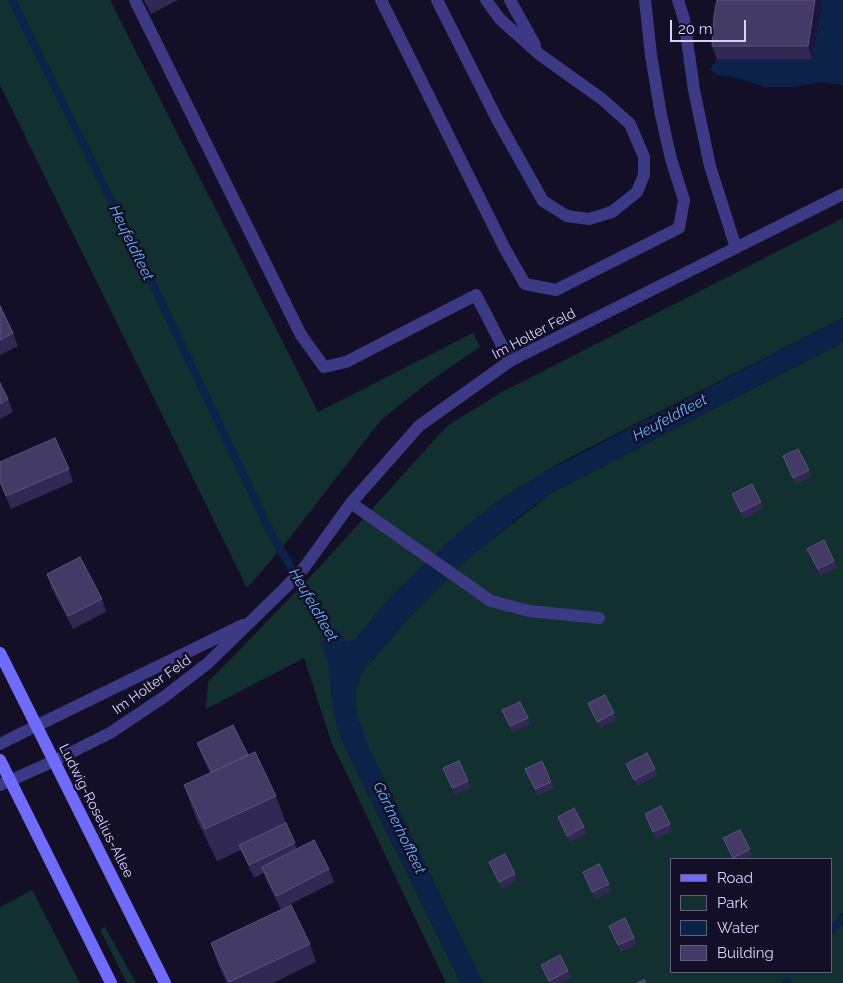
<!DOCTYPE html>
<meta charset="utf-8">
<style>
body{margin:0}
#map{position:relative;width:843px;height:983px;overflow:hidden;background:#130f26;font-family:Raleway,sans-serif}
canvas{display:block}
.legend{position:absolute;left:670px;top:858px;width:162px;height:115px;box-sizing:border-box;background:#130f26;border:1px solid #625e7d;margin:0;padding:6px 9px;list-style:none;font-size:15px;color:#d9d4ff}
.legend li{display:flex;align-items:center;gap:10px;height:25px}
.legend b{width:25px;border:1px solid #625e7d}
.scale{position:absolute;left:670px;top:20px;width:76px;height:22px;box-sizing:border-box;border:2px solid #d9d4ff;border-top:0;padding-left:6px;font-size:15px;line-height:18px;white-space:nowrap;color:#d9d4ff;-webkit-text-stroke:4px #130f26;paint-order:stroke}
</style>
<div id="map">
<canvas width="843" height="983"></canvas>
<ul class="legend">
<li><b style="height:6px;background:#6f6bff"></b>Road</li>
<li><b style="height:14px;background:#12302f"></b>Park</li>
<li><b style="height:14px;background:#0c2248"></b>Water</li>
<li><b style="height:14px;background:#433a66"></b>Building</li>
</ul>
<div class="scale">20 m</div>
</div>
<script>
const ctx = document.querySelector('canvas').getContext('2d');
ctx.lineJoin = 'round';
function fill(path, color) { ctx.fillStyle = color; ctx.fill(path, 'evenodd'); }
const poly = rows => new Path2D(rows.map(r => 'M' + r).join(''));
function stroke(path, color, width, dash) { ctx.strokeStyle = color; ctx.lineWidth = width; ctx.lineCap = dash ? 'butt' : 'round'; ctx.setLineDash(dash || []); ctx.stroke(path); }
function label(font, color, halo, rows, align = 'center') {
  ctx.font = font + ' Raleway,sans-serif'; ctx.lineWidth = 5; ctx.setLineDash([]); ctx.textBaseline = 'middle'; ctx.strokeStyle = halo; ctx.fillStyle = color; for (const [text, x, y, turn = 0] of rows) {
    ctx.save(); ctx.translate(x, y); ctx.rotate((+turn || 0) * Math.PI / 180); ctx.textAlign = isNaN(turn) ? turn : align; if (halo) ctx.strokeText(text, 0, 0); ctx.fillText(text, 0, 0); ctx.restore();
  }
}
fill(poly([
 [0,0,110,0,318,412,473,333,480,347,430,381,381,420,285,544,247,588,0,85],
 [843,218,843,318,565,460,502,498,463,529,391,596,355,640,347,642,329,663,331,690,337,726,346,749,461,983,446,983,331,741,304,658,206,709,208,682,315,572,447,426,502,392],
 [843,342,843,983,483,983,370,751,357,717,355,695,362,672,413,613,468,558,553,492],
 [672,859,832,859,832,972,672,972],
 [32,890,80,983,0,983,0,907],
 [105,927,136,983,127,983,100,930]
]), '#12302f');
fill(poly([
 [822,0,843,0,843,85,821,82,793,87,764,87,741,79,717,75,710,69,717,59,812,59],
 [843,318,843,342,553,492,536,504,468,558,413,613,362,672,355,695,357,717,370,750,483,983,461,983,346,749,337,726,331,690,329,663,320,643,336,628,347,642,355,640,391,596,463,529,502,498,543,473]
]), '#0c2248');
stroke(poly([
 [12,0,155,289,271,533,334,641],
 [832,930,843,917],
 [786,983,787,982]
]), '#0c2248', 8);
stroke(poly([
 [135,0,301,335,324,367,346,362,476,295,510,361],
 [381,0,505,249,525,284,556,290,679,228,684,200,671,159,661,115,651,55,645,0],
 [437,0,498,121,543,201,567,216,589,219,612,212,637,192,644,175,644,157,630,124,602,99,539,54,500,19,486,0],
 [510,0,535,45],
 [678,0,684,19,694,90,710,166,736,248],
 [351,503,491,601,529,611,599,618]
]), '#3d3a85', 12);
stroke(poly([
 [36,726,243,625],
 [54,761,110,733,164,697,208,663,285,588,304,568,351,503,419,426,510,361,843,194]
]), '#3d3a85', 12);
stroke(poly([
 [0,744,36,726],
 [0,785,54,761]
]), '#3d3a85', 12);
stroke(poly([
 [0,653,165,983],
 [0,760,111,983]
]), '#6f6bff', 12);
fill(poly([
 [144,0,178,0,151,14],
 [818,18,812,59,717,59,712,46],
 [0,306,13,333,18,346,0,355],
 [0,383,8,399,13,412,0,419],
 [783,456,809,470,811,477,796,484],
 [0,462,69,469,73,482,11,509,0,483],
 [732,494,761,502,763,509,743,519],
 [807,549,834,561,837,568,820,576],
 [47,574,102,599,106,612,73,629,51,587],
 [588,703,614,713,616,720,600,728,590,710],
 [502,710,528,718,530,724,512,733],
 [197,743,248,755,276,796,287,826,297,849,329,869,334,882,281,909,266,880,264,873,254,878,241,850,217,861,196,818,184,785,210,773,202,756],
 [626,764,655,769,657,776,637,786],
 [443,768,468,781,471,787,455,795],
 [525,769,551,782,554,788,537,796],
 [645,814,670,824,673,831,656,839],
 [558,817,584,827,586,834,570,842,560,823],
 [723,838,750,849,752,856,745,859,733,859],
 [489,862,515,874,517,881,502,889],
 [583,872,609,884,611,891,595,899],
 [609,926,634,938,637,944,621,952],
 [211,943,310,944,316,962,273,983,227,983,217,962],
 [541,965,568,971,571,978,560,983,549,983]
]), '#312854');
fill(poly([
 [815,0,823,0,818,18,812,59,808,46]
]), '#1d163a');
const building = poly([
 [717,0,815,0,808,46,712,46,714,16,717,0],
 [0,306,13,333,0,340,0,306],
 [0,383,8,399,0,404,0,383],
 [55,438,69,469,6,496,0,481,0,462,55,438],
 [798,449,809,470,793,478,783,456,798,449],
 [752,484,761,502,741,512,732,494,752,484],
 [824,540,834,561,818,569,807,549,824,540],
 [80,557,102,599,68,616,47,574,80,557],
 [605,695,614,713,597,722,588,703,605,695],
 [520,702,528,718,510,726,502,710,520,702],
 [233,725,248,755,212,772,197,743,233,725],
 [255,752,276,796,205,829,184,785,255,752],
 [647,753,655,769,634,780,626,764,647,753],
 [459,761,468,781,452,788,443,768,459,761],
 [542,761,551,782,535,789,525,769,542,761],
 [661,806,670,824,653,832,645,814,661,806],
 [574,808,584,827,567,836,558,817,574,808],
 [286,823,295,843,249,865,239,845,286,823],
 [740,830,750,849,733,858,723,838,740,830],
 [314,840,329,869,276,896,262,867,314,840],
 [505,854,515,874,499,882,489,862,505,854],
 [599,864,609,884,592,892,583,872,599,864],
 [291,905,310,944,229,982,211,943,291,905],
 [625,918,634,938,618,945,609,926,625,918],
 [560,955,568,971,549,981,541,965,560,955],
 [644,980,646,983,637,983,644,980]
]);
fill(building, '#433a66');
stroke(building, '#5a527e', 1);
label('14px', '#d9d4ff', '#130f26', [
 ["Im Holter Feld",534,334,-28],
 ["Im Holter Feld",152,685,-35],
 ["Ludwig-Roselius-Allee",96,811,63]
]);
label('italic 15px', '#62b6ff', '#130f26', [
 ["Heufeldfleet",131,243,64],
 ["Heufeldfleet",670,418,-28],
 ["Heufeldfleet",313,605,60],
 ["Gärtnerhoffleet",399,828,64]
]);
</script>
